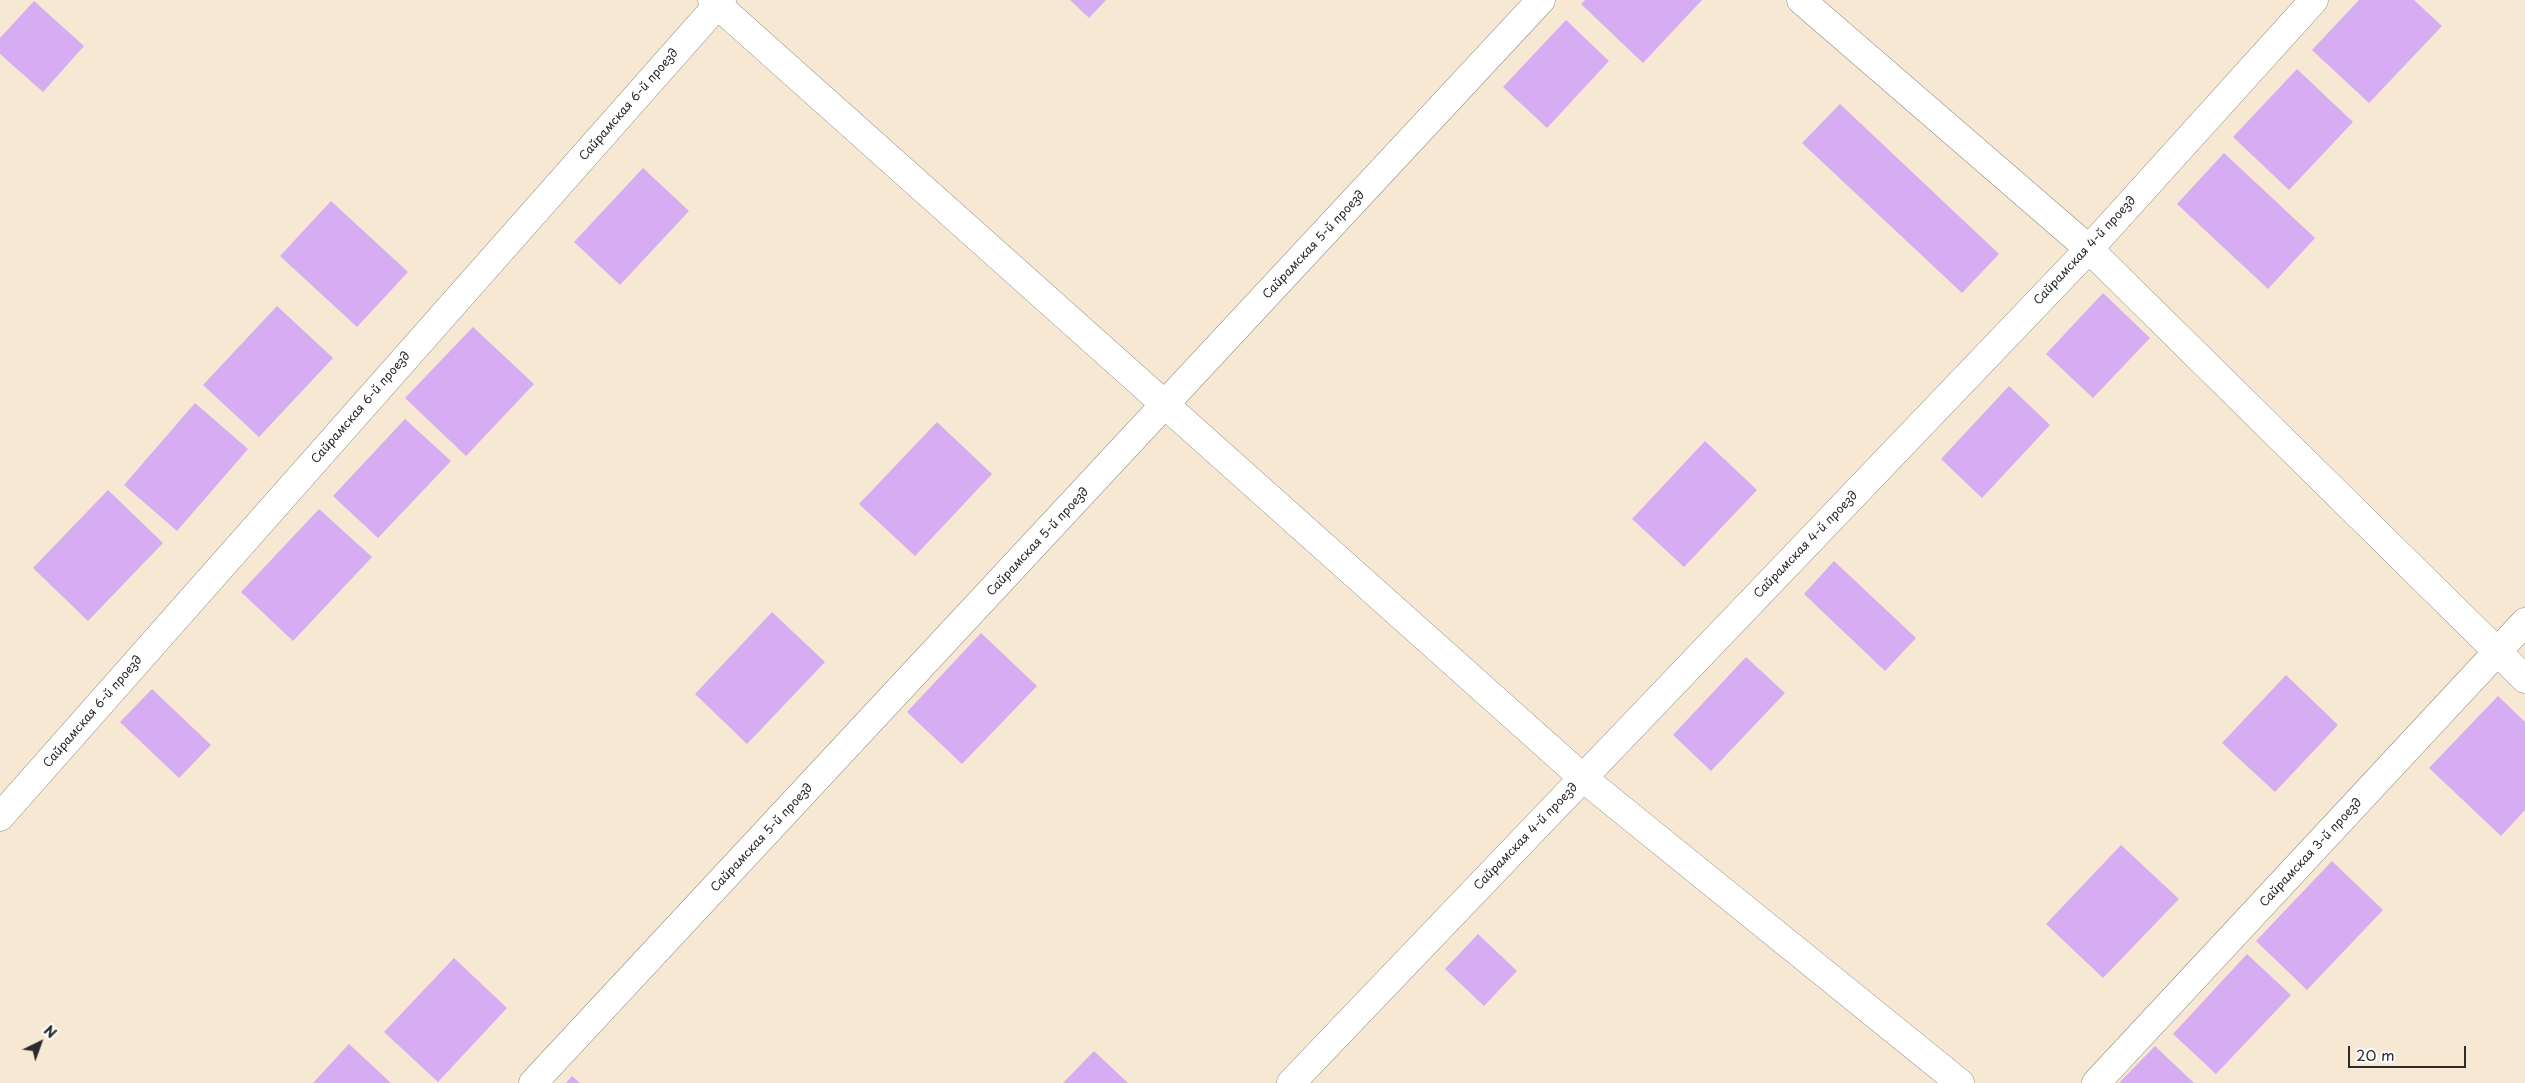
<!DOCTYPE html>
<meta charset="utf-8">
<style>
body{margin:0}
#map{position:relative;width:2525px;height:1083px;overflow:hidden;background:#f6e8d3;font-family:"Playpen Sans",sans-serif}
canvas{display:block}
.north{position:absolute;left:15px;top:1018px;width:50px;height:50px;-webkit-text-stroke:4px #fff;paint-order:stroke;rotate:42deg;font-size:14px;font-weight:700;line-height:20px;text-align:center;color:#2b2b2b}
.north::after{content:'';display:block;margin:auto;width:18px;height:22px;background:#2b2b2b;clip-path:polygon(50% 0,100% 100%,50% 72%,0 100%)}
.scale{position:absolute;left:2348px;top:1046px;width:118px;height:22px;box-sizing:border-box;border:2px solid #2b2b2b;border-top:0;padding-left:6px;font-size:15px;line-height:18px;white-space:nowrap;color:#2b2b2b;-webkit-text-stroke:4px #fff;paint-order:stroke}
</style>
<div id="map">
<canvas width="2525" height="1083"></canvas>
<div class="north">N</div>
<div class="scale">20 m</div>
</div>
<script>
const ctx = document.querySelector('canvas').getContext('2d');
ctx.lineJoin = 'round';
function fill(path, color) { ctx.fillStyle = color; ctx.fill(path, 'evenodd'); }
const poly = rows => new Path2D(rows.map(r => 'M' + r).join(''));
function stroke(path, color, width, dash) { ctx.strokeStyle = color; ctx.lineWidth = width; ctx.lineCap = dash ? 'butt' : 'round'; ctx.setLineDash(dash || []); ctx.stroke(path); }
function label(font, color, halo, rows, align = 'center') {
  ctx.font = font + ' "Playpen Sans",sans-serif'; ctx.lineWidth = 4; ctx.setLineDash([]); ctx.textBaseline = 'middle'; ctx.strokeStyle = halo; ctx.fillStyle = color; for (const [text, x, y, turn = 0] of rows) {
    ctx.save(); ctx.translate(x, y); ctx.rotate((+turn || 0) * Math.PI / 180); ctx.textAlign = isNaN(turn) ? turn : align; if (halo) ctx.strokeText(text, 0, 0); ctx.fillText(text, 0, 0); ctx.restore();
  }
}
fill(poly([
 [1070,0,1106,0,1089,18],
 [1585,0,1702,0,1643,63,1581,4],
 [2359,0,2414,0,2442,26,2369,103,2312,50],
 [34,1,84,46,43,92,0,54,0,38],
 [1566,20,1609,61,1547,128,1503,87],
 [2297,69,2353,122,2289,190,2233,137],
 [1840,104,1999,254,1962,293,1802,143],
 [2224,153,2315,238,2268,289,2177,204],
 [643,168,689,211,620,285,574,242],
 [331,201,408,272,357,327,280,256],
 [2103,293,2150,338,2093,398,2046,354],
 [277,306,333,358,259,437,203,385],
 [473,327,534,384,466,456,405,398],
 [2009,386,2050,425,1982,498,1941,459],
 [195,403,248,449,177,531,124,485],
 [405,419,451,461,378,538,333,496],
 [937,422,992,474,915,556,859,504],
 [1705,441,1757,490,1684,567,1632,519],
 [108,490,163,543,88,621,33,568],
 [319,509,372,557,293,641,241,592],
 [1834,561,1916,638,1885,671,1804,594],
 [772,612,825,662,747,744,695,694],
 [981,633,1037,686,962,764,907,712],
 [1746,657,1785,693,1711,771,1673,735],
 [2286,675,2338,725,2275,792,2222,743],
 [152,689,211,745,179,778,120,722],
 [2498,696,2525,722,2525,810,2501,836,2429,768],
 [2121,845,2179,899,2103,978,2046,924],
 [2332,861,2383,910,2307,990,2256,941],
 [1478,934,1517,971,1484,1006,1445,969],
 [2247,954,2291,995,2216,1074,2173,1034],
 [454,958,507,1008,438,1082,384,1032],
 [349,1044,391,1083,313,1083],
 [2155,1046,2194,1083,2119,1083],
 [1094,1051,1128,1083,1063,1083],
 [572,1076,580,1083,566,1083]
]), '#d6adf2');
const street = poly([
 [712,0,1583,778,1960,1083],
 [1801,0,2089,249,2525,679],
 [0,817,722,0],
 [533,1083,1541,0],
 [1291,1083,2089,249,2314,0],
 [2096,1083,2525,622]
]);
stroke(street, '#908a7f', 29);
stroke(street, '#fff', 28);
label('12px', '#2b2b2b', '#fff', [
 ["Сайрамская 6-й проезд",629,105,-49],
 ["Сайрамская 5-й проезд",1314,245,-47],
 ["Сайрамская 4-й проезд",2085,251,-47],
 ["Сайрамская 6-й проезд",361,408,-49],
 ["Сайрамская 5-й проезд",1038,542,-47],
 ["Сайрамская 4-й проезд",1806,545,-46],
 ["Сайрамская 6-й проезд",93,712,-49],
 ["Сайрамская 4-й проезд",1526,837,-46],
 ["Сайрамская 5-й проезд",762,838,-47],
 ["Сайрамская 3-й проезд",2311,853,-47]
]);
</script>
